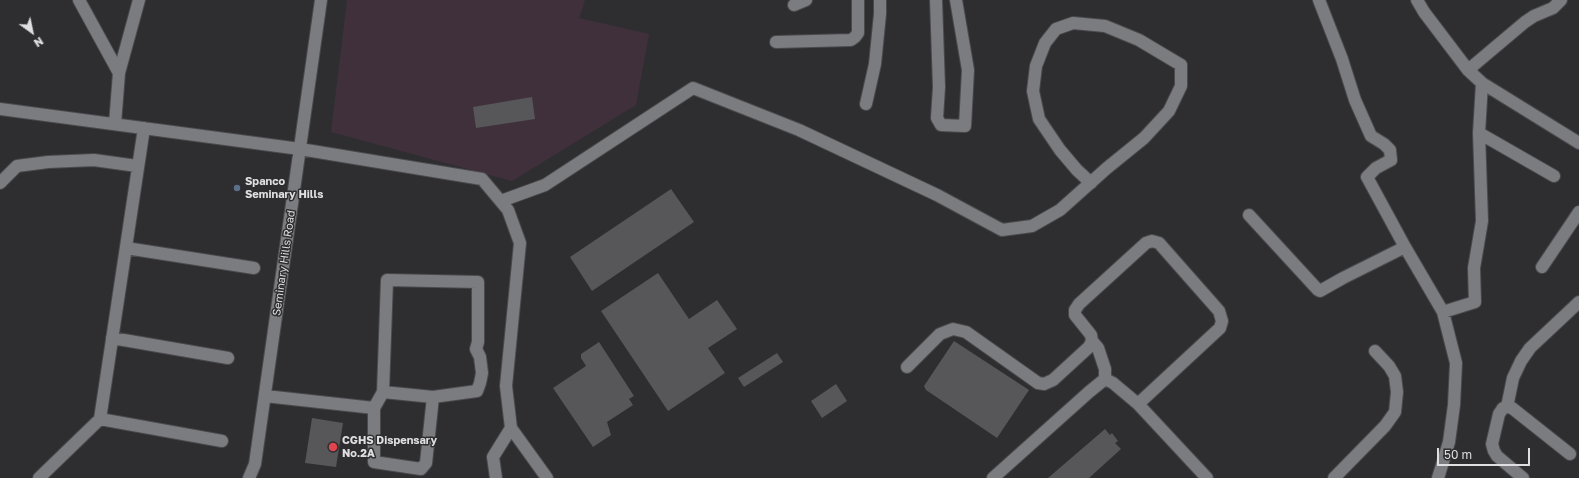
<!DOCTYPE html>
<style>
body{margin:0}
#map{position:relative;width:1579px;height:478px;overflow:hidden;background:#2e2e31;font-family:"Golos Text",sans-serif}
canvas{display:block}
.north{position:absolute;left:12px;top:12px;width:40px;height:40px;-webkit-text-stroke:3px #2e2e31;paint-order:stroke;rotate:147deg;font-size:11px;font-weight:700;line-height:16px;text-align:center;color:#dfdfe1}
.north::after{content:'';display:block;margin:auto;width:14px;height:18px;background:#dfdfe1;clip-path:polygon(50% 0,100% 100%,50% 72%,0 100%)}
.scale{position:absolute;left:1437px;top:448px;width:93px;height:18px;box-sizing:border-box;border:2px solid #dfdfe1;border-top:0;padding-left:5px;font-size:12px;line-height:14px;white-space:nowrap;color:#dfdfe1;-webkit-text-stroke:3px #2e2e31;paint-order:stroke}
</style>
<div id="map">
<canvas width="1579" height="478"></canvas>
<div class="north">N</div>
<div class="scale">50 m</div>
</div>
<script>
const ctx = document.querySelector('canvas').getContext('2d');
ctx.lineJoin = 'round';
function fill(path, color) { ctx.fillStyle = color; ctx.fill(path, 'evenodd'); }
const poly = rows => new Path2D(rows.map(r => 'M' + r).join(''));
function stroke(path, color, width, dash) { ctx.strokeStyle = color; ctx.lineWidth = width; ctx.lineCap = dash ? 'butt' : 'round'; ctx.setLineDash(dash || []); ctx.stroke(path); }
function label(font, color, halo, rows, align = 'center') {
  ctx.font = font + ' "Golos Text",sans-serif'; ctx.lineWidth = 3; ctx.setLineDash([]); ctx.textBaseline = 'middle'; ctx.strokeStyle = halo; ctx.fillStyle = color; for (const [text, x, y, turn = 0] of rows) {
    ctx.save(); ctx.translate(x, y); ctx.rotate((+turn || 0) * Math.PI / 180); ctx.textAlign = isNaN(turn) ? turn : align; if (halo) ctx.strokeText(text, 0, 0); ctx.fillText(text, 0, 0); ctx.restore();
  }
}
fill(poly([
 [347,0,585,0,579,18,649,34,636,105,512,181,331,132]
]), '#40303c');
fill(poly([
 [532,97,535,119,476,128,473,107],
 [671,189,694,222,592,291,570,257],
 [658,273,689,319,717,300,737,329,708,348,725,373,668,411,601,311],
 [954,341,1029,390,997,438,926,390,924,386],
 [599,342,634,396,629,399,633,405,607,422,611,435,593,447,553,388,586,366,581,358,581,354],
 [777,353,783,362,744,387,738,378],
 [836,384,847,401,822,418,811,401],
 [312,418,343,423,336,467,305,463],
 [1105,429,1110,435,1112,433,1118,441,1115,443,1121,449,1089,478,1048,478]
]), '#57575a');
const minor = poly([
 [79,0,119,73],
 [936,0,939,87,937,118,941,125,965,126,968,70,956,0],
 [1319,0,1342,59,1355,100,1371,136,1384,144,1390,150,1391,160,1376,168,1367,177,1405,247,1443,312,1456,363,1454,405,1449,442,1438,478],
 [1417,0,1424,12,1468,70,1482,83,1579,143],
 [794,5,806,0],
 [776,42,851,40,855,37,858,33,858,0],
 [1468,70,1525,22,1534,16,1553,8,1561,0],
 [866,104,875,64,880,14,880,0],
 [0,109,300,149,482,179,508,210,520,243,506,386,511,428,547,478],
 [115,124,119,73,139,0],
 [1479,133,1554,176],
 [0,183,17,166,48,162,94,160,137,166],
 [501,201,545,185,693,88,799,130,937,195,1002,230,1032,226,1060,210,1107,168,1144,138,1169,111,1181,86,1181,65,1139,40,1105,26,1073,23,1056,29,1045,43,1036,66,1033,91,1039,119,1060,150,1077,170,1091,183],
 [1249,215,1318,290,1320,291,1343,278,1405,247],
 [126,248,254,268],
 [1542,267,1579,212],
 [1443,312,1475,302,1474,268,1482,221,1479,133,1482,83],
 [112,338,228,358],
 [1092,341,1098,348,1105,369,1105,379],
 [907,367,940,334,953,329,966,332,1038,383,1044,384,1053,380,1089,347,1092,341,1091,335,1075,315,1075,310,1079,304,1146,243,1152,241,1159,243,1219,311,1222,321,1220,328,1138,404],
 [383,392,387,280,478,282,478,342,476,349,480,357,482,373,480,383,477,391,433,397],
 [265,396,374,408,374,462,421,469,426,463,433,397,383,392,374,408],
 [1507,407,1513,378,1521,361,1530,348,1579,302],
 [100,419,222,441],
 [39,478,100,419,144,128],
 [249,478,255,464,321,0],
 [496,478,493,457,511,428],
 [993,478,1089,392,1105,379,1113,383,1138,404,1207,478],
 [1334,478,1385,426,1395,412,1397,392,1395,376,1389,366,1375,351],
 [1523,478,1497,456,1494,451,1492,444,1499,414,1503,408,1507,407,1512,408,1570,454]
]);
stroke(minor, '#4a4a4d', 14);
stroke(minor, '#7b7c7f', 12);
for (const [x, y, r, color] of [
 [237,188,4,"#5c6f8a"],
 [333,447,5,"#e0444e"]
]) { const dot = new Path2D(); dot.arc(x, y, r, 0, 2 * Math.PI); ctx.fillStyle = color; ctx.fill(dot); stroke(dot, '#2e2e31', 1.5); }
label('bold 11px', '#dfdfe1', '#2e2e31', [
 ["Spanco",245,182],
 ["Seminary Hills",245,195],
 ["CGHS Dispensary",342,441],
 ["No.2A",342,454]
], 'left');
label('11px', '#dfdfe1', '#2e2e31', [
 ["Seminary Hills Road",284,263,-82]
]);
</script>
